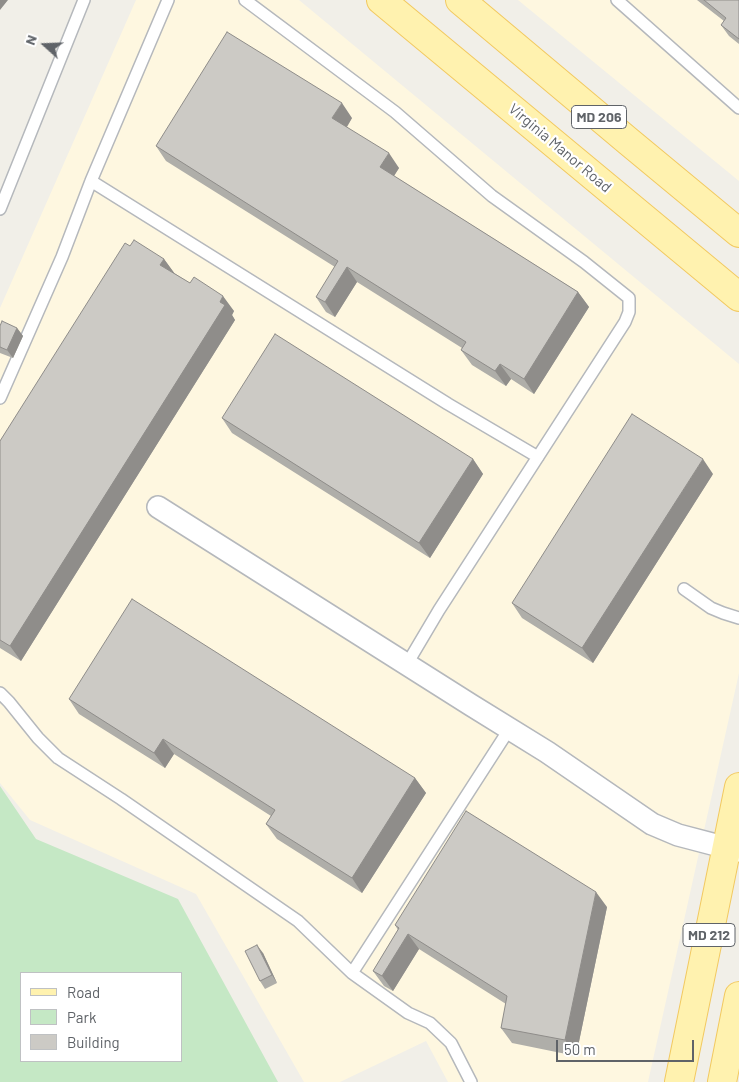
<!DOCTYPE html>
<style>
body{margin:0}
#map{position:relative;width:739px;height:1082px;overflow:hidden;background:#f1efe8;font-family:Barlow,sans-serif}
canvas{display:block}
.legend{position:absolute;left:20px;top:972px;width:162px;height:90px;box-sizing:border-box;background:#fff;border:1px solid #bfc1c3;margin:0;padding:6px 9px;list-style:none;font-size:15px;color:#5f6368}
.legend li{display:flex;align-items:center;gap:10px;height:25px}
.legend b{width:25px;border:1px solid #bfc1c3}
.north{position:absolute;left:20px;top:20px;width:50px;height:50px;-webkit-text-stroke:4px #fff;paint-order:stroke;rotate:290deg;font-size:14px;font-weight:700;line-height:20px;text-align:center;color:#5f6368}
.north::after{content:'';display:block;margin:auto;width:18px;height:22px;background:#5f6368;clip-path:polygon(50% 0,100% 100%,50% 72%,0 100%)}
.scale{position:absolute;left:556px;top:1040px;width:138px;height:22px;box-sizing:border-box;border:2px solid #5f6368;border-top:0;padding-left:6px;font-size:15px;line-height:18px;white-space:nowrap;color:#5f6368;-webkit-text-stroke:4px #fff;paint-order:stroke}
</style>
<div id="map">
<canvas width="739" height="1082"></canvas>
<ul class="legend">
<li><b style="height:6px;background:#fff2af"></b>Road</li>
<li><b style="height:14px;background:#c5e8c5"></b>Park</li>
<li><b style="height:14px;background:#cccac5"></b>Building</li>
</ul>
<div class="north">N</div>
<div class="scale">50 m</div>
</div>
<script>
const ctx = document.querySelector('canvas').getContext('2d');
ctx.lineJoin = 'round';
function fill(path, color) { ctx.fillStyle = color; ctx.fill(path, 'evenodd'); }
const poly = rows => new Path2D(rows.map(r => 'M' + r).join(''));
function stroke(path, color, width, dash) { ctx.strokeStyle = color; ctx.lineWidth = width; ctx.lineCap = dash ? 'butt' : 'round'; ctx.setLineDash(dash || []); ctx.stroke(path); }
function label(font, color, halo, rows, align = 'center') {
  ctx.font = font + ' Barlow,sans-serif'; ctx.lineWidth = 4.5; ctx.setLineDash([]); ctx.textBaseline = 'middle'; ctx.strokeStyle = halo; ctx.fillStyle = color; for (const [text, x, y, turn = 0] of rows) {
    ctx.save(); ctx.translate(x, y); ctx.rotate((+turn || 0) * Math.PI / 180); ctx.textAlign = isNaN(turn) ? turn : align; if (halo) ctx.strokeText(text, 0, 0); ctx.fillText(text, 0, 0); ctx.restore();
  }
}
fill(poly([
 [136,0,299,0,739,364,739,673,648,1082,448,1082,426,1041,340,1082,304,1082,196,894,30,820,0,783,0,308],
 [518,0,739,0,739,181,623,86]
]), '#fef7e0');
fill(poly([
 [0,786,36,839,178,899,278,1082,0,1082],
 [21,973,181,973,181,1061,21,1061]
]), '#c5e8c5');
const service = poly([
 [245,0,395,112,492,196,584,262,629,298,629,312,625,322,439,610,407,664],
 [617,0,739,108],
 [91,181,448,404,538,457],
 [0,209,84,0],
 [0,398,62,257,91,181,168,0],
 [684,589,711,608,723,613,739,618],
 [0,693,9,702,38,738,58,758,121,799,298,921,352,973,408,1013,430,1023,451,1043,471,1082],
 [352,973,510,728]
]);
const minor = poly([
 [158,507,471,705,547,752,652,824,678,835,739,851]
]);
const primary = poly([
 [381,0,739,297],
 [460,0,628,141,739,233],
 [679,1082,739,787],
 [722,1082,739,996]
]);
stroke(service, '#b5b8bc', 14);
stroke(minor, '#b5b8bc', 24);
stroke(primary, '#f2c960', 30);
stroke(service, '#fff', 11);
stroke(minor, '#fff', 21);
stroke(primary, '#fff2af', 28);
fill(poly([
 [697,0,739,0,739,44,729,36,721,25,724,21],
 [352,118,347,127,399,168,394,176,578,292,589,307,534,394,511,379,506,386,472,365,461,350,462,348,357,282,335,317,326,312,316,297,335,267,166,161,156,146],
 [130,246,164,259,174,273,234,311,232,315,235,320,21,661,0,648,0,441],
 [0,326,17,328,23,336,13,358,0,353],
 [222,418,473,459,483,474,430,558,232,433],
 [713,474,593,663,522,618,512,603],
 [69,699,415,778,426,793,362,893,277,839,266,824,271,816,174,754,165,768,79,714],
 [607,907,576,1056,512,1043,501,1028,506,1004,419,949,393,991,384,986,373,971,398,930,395,925],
 [263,953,277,983,265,989,260,981]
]), '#afaea9');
fill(poly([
 [0,0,8,0,0,10],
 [342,103,352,118,343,133,332,118],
 [389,153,399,168,390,182,380,167],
 [164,259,175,274,160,265],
 [347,267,357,282,335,317,325,302],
 [578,292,589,307,534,394,524,379],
 [223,296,234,311,232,315,235,320,21,661,10,646],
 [17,328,23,336,13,358,7,350],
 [500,364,511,379,506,386,495,371],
 [473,459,483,474,430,558,419,543],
 [703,459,713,474,593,663,582,648],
 [163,739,174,754,165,768,154,753],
 [415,778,426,793,362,893,352,878],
 [596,892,607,907,576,1056,565,1040],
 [408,934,419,949,393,991,382,976],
 [257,945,263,953,277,983,272,975]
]), '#8f8d8a');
const building = poly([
 [704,0,739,0,739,39,721,25,726,18,704,0],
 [227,32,342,103,332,118,389,153,380,167,578,292,524,379,500,364,495,371,461,350,466,342,347,267,325,302,316,297,338,261,156,146,227,32],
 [134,240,164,259,160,265,190,283,194,277,223,296,220,302,225,305,10,646,0,640,0,441,125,243,130,246,134,240],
 [2,321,17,328,7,350,0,347,0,326,2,321],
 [275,334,473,459,419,543,222,418,275,334],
 [632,414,703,459,582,648,512,603,632,414],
 [132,599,415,778,352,878,266,824,275,810,163,739,154,753,69,699,132,599],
 [466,811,596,892,565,1040,501,1028,507,996,408,934,382,976,373,971,399,928,395,925,466,811],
 [257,945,272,975,260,981,245,951,257,945]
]);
fill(building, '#cccac5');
stroke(building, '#8f8d8a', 1);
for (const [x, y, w] of [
 [599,117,55],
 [709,935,52]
]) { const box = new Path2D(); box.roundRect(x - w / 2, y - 11.5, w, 23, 4); ctx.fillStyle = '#fff'; ctx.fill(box); stroke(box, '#5f6368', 1); }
label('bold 14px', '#5f6368', null, [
 ["MD 206",599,117],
 ["MD 212",709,935]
]);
label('15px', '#5f6368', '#fff', [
 ["Virginia Manor Road",560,148,40]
]);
</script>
